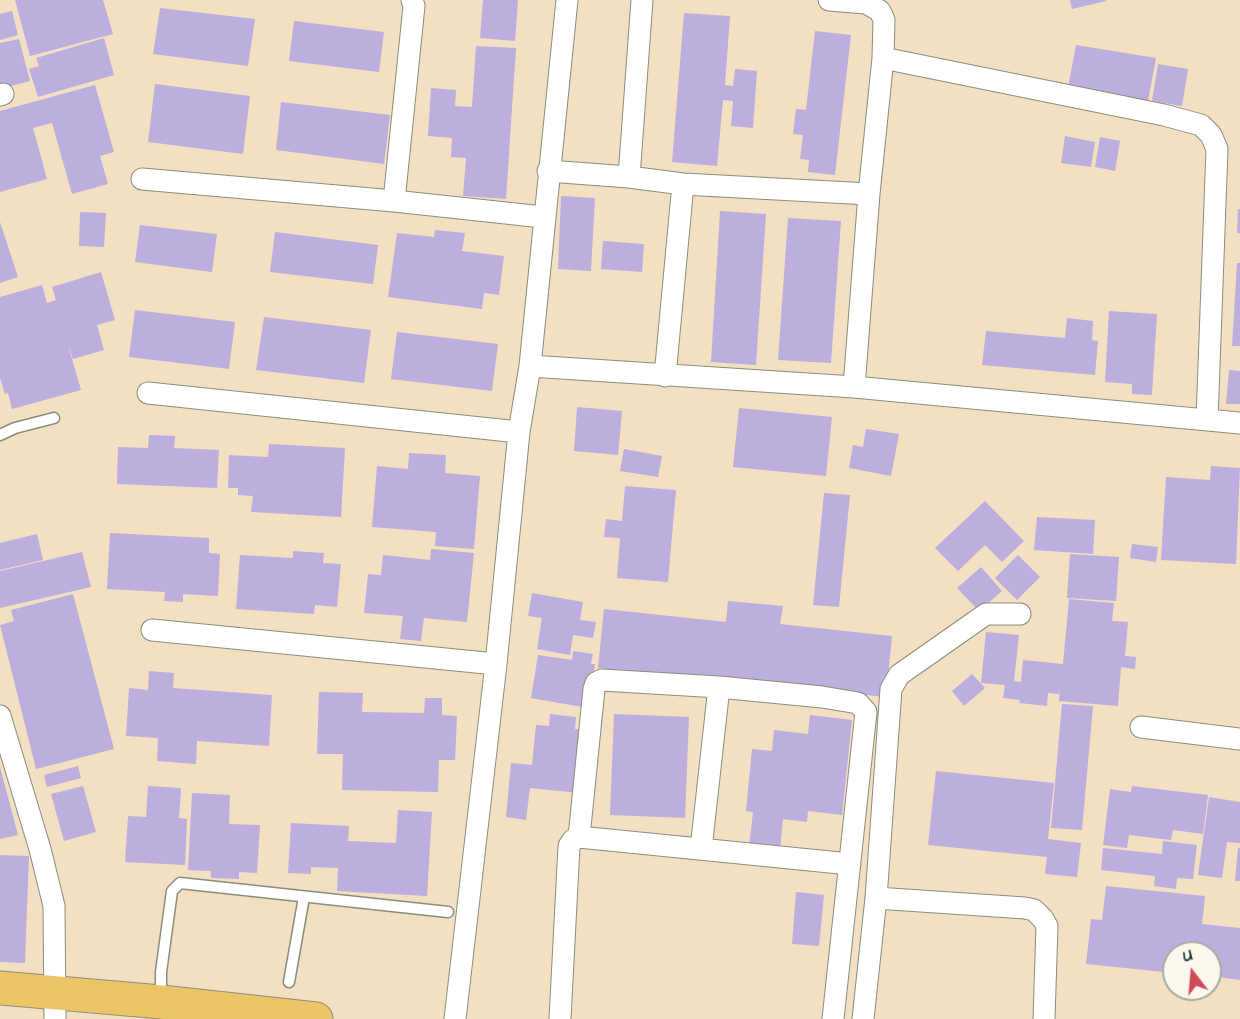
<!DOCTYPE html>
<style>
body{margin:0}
#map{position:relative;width:1240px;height:1019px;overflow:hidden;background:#f3dfc2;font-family:"Architects Daughter",sans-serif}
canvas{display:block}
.north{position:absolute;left:1162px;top:941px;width:60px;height:60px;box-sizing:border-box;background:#fbf7ec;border:2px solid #a3ada2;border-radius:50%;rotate:344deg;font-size:16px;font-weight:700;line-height:24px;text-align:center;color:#1f3d34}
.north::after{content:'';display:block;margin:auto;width:21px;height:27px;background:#d1495b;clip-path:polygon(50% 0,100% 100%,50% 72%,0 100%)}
</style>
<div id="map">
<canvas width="1240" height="1019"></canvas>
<div class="north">U</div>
</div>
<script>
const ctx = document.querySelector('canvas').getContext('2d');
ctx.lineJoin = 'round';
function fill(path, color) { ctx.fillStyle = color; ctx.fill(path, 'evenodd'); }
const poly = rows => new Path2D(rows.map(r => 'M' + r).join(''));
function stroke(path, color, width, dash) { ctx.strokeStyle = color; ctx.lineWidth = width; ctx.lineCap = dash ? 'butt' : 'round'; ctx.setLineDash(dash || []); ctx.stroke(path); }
fill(poly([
 [15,0,103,0,113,34,30,56],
 [483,0,518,0,515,41,480,38],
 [1070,0,1106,0,1106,1,1072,9],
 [160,8,255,19,248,66,153,54],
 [12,11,18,35,0,40,0,14],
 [684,13,730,16,725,85,733,86,735,69,757,71,753,128,731,126,733,101,723,100,717,166,672,162],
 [294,21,384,32,379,72,289,61],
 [815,31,851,35,835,175,808,172,809,160,800,159,803,135,793,134,796,109,806,110],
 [104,38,114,75,38,97,29,69,39,66,36,58],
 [19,39,30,81,0,89,0,43],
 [1076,45,1156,58,1148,101,1068,88],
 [476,46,516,48,506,199,463,196,466,158,451,157,452,138,428,136,431,88,456,90,455,106,472,107],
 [1158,64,1188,69,1182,106,1152,101],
 [155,84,250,96,243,154,148,142],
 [95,85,114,152,100,156,108,184,72,194,52,123,33,128,47,179,0,192,0,111],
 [281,102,390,115,384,164,276,150],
 [1065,136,1095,142,1091,167,1061,163],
 [1100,137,1120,141,1115,171,1095,167],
 [561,196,595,198,591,271,558,269],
 [1238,209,1240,209,1240,233,1237,233],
 [720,211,766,214,756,365,711,362],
 [80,212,106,213,104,247,79,246],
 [788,218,841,221,831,363,778,360],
 [0,222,18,277,0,283],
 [140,225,217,234,212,272,135,262],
 [435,230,465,233,462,251,504,256,499,295,484,293,482,309,388,297,397,233,434,237],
 [275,232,378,245,373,284,270,272],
 [603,241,644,244,642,272,601,269],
 [1237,263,1240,263,1240,346,1232,346],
 [101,272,115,320,97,325,104,350,73,359,68,345,81,390,12,409,8,393,5,394,0,378,0,297,42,285,47,303,56,300,52,287],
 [135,310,235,322,229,369,129,357],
 [1109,311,1157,314,1152,395,1132,394,1132,384,1105,382],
 [264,317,371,330,364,383,256,370],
 [1067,318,1093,321,1092,340,1098,341,1095,375,982,365,986,331,1065,338],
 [397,332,498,344,492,391,391,379],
 [1229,370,1240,371,1240,404,1226,404],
 [577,407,622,411,618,455,574,451],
 [739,408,832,417,826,476,733,467],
 [866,429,899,434,891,476,849,468,853,445,863,447],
 [149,435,175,436,174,448,219,450,217,488,117,484,118,447,148,448],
 [269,444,345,448,341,517,251,512,253,496,238,495,238,488,228,488,229,455,268,457],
 [624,449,662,456,658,477,620,471],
 [409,453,446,455,445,473,480,476,474,549,435,546,436,532,372,527,377,466,408,469],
 [1211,466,1240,468,1236,564,1161,560,1166,477,1210,480],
 [625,486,676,490,668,582,617,578,620,538,604,537,606,519,622,521],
 [824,493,850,495,839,607,813,605],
 [985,501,1024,541,1002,562,985,545,958,571,935,548],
 [1037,517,1095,520,1093,554,1034,550],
 [110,533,209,538,209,553,220,554,218,596,183,594,183,602,164,601,165,592,107,589],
 [37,534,43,560,0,570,0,543],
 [1132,544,1158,547,1156,562,1130,558],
 [431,549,474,553,467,622,424,618,421,641,400,639,403,616,364,613,368,574,381,575,383,555,430,560],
 [293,551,324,553,323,563,341,564,337,607,315,605,314,614,236,609,240,555,293,558],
 [82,552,91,587,0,608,0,571],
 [1070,554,1119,557,1116,601,1067,598],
 [1018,555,1040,577,1017,600,995,578],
 [981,567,1002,591,979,611,957,588],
 [532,593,583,602,580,620,596,622,593,638,573,635,570,655,537,649,542,618,528,616],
 [73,594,114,749,36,769,0,625,14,621,11,610],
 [1069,599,1114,603,1112,621,1128,622,1125,656,1136,657,1135,669,1121,667,1118,706,1059,701,1060,687,1059,694,1048,693,1047,706,1019,703,1020,700,1003,698,1005,685,981,683,986,632,1019,635,1014,681,1021,682,1023,660,1063,664],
 [728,601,783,606,780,624,892,636,886,697,598,668,604,609,726,622],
 [573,651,593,654,591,664,595,664,588,708,531,698,538,655,572,660],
 [149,671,174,673,173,688,272,695,269,746,197,741,196,764,157,761,158,738,126,736,129,688,148,690],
 [972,674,985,688,964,706,952,691],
 [319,692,363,693,362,712,424,713,425,698,442,698,442,715,457,716,455,760,439,760,438,792,342,790,343,754,317,754],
 [1062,704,1093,706,1082,830,1051,828],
 [550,714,576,717,575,729,585,729,579,793,530,788,526,820,506,817,511,763,532,765,536,725,549,726],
 [614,714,689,717,685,818,610,815],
 [810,715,852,720,842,815,808,811,807,822,783,819,780,850,749,847,753,812,746,811,752,749,772,751,774,730,808,734],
 [78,766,81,778,47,787,44,775],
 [0,767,18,835,0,839],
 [936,771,1054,783,1048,839,1081,843,1077,877,1045,874,1047,857,928,845],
 [83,786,96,832,64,841,51,794],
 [148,786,181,788,179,818,187,819,185,865,125,862,128,816,146,817],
 [1132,786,1208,795,1203,834,1173,830,1171,840,1129,835,1127,848,1103,845,1110,789,1131,792],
 [192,793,230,795,229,824,260,825,257,873,239,872,239,879,211,878,211,871,188,870],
 [1209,797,1240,802,1240,843,1227,842,1222,878,1198,875],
 [398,810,432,812,427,896,337,891,338,868,311,867,311,874,288,873,291,823,349,826,348,841,396,843],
 [1163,841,1197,845,1193,879,1177,878,1176,889,1154,886,1155,876,1101,870,1103,848,1162,854],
 [1238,848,1240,848,1240,881,1235,881],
 [0,855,29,856,25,963,0,962],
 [1106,886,1205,896,1202,924,1240,928,1240,980,1210,976,1210,953,1174,953,1174,973,1086,964,1091,919,1102,920],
 [796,892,824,895,819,946,792,944]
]), '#bcaedd');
const service = poly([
 [0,435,15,428,54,418],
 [289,982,304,897],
 [161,999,161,972,172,891,180,883,448,912]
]);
const minor = poly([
 [829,0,866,3,880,11,884,20,883,58,869,194,854,387],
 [883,58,1164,115,1201,125,1211,135,1217,149,1207,420],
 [0,95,3,94],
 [548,171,629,177,683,184,869,194],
 [629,177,642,0],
 [142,179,394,201,543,217],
 [394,201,414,6,412,0],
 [530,366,854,387,1240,423],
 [665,376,683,184],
 [148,393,519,432],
 [152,630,496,664],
 [0,716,40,849,54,906,55,1019],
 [1141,727,1240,739],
 [579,837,594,689,596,683,602,680,719,687,822,697,858,703,866,712,833,1019],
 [701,849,719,687],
 [876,898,1025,908,1034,910,1043,919,1047,926,1044,1019],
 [455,1019,496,664,519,432,530,366,567,0],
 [560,1019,569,846,573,840,579,837,850,864],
 [863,1019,876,898,891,689,899,675,986,614,1020,614]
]);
const trunk = poly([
 [0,988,161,1002,316,1019]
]);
stroke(service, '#898e7b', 13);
stroke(minor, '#898e7b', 23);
stroke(trunk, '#898e7b', 35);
stroke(service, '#fff', 10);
stroke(minor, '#fff', 21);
stroke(trunk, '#edc569', 33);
</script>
